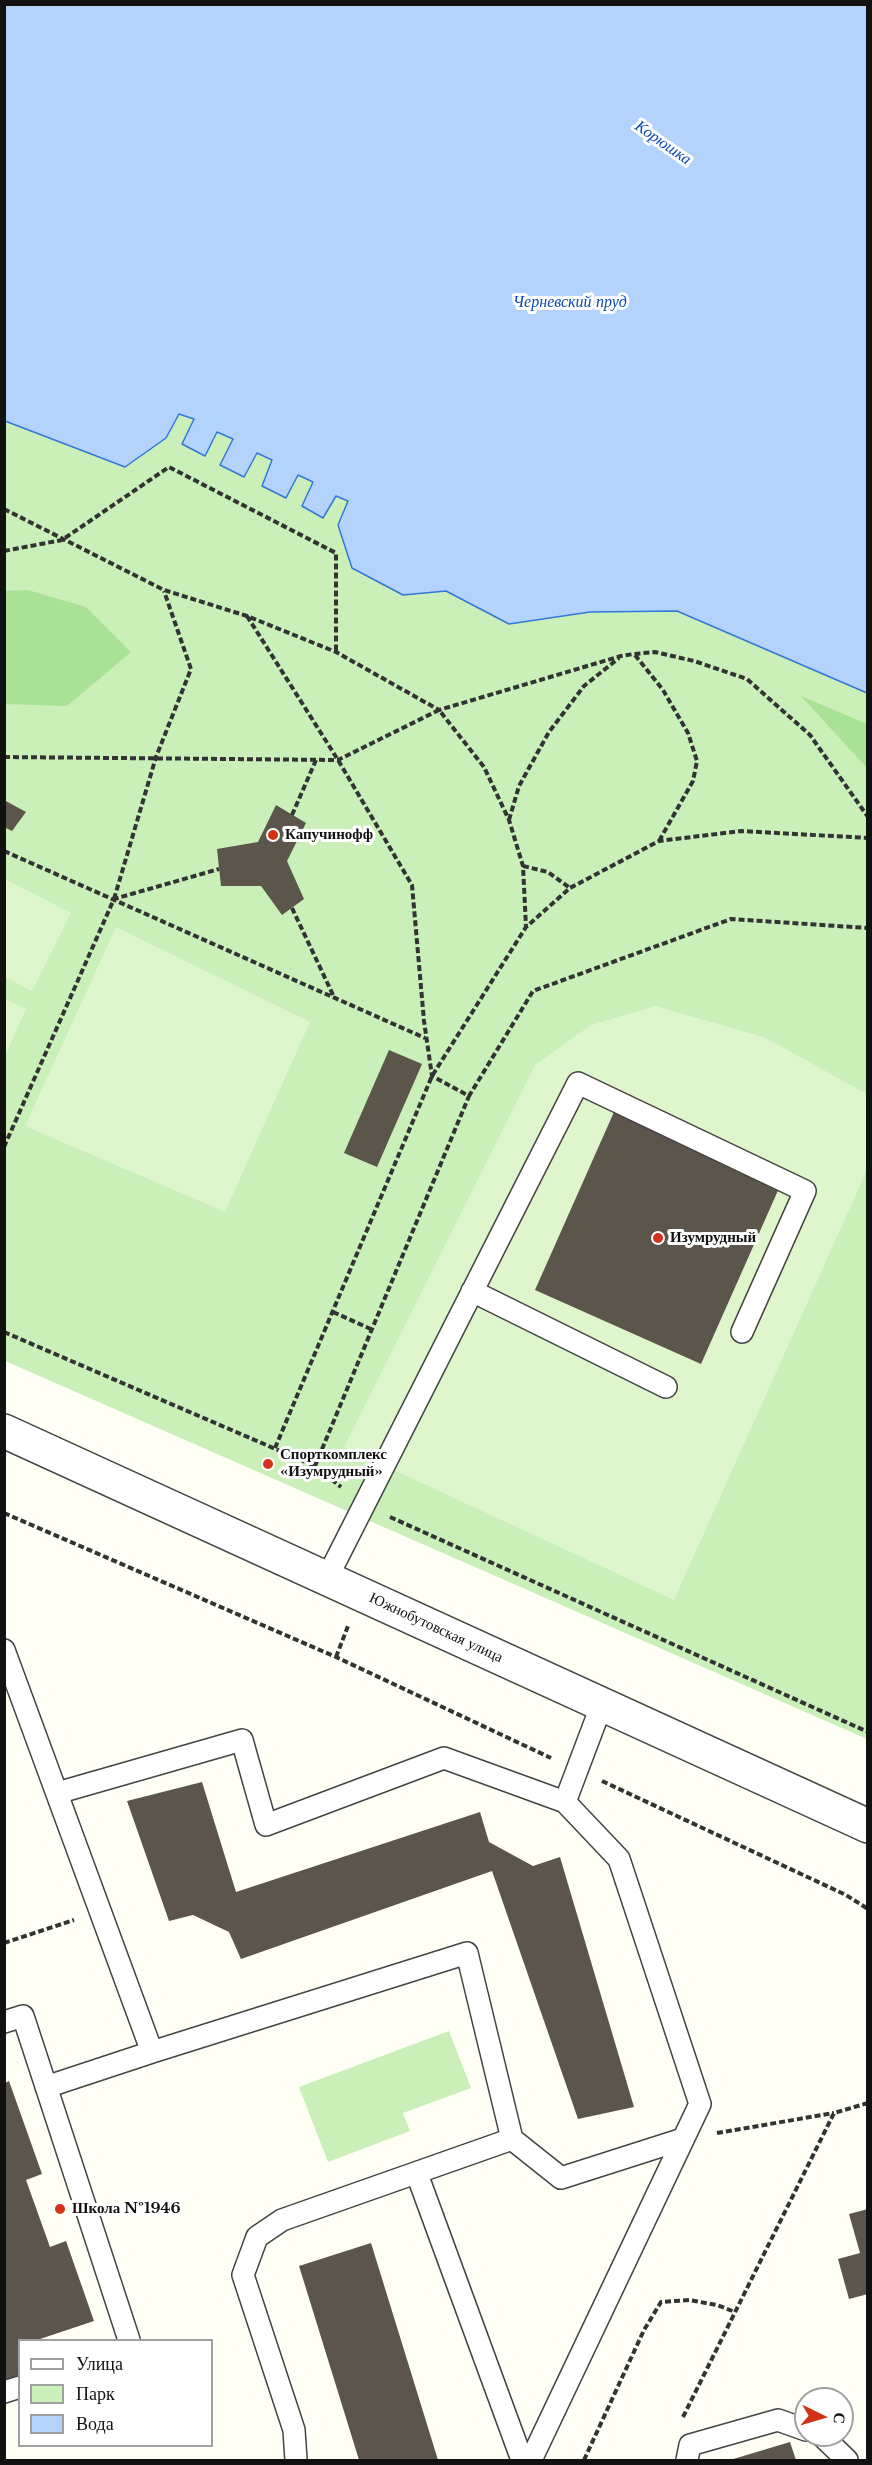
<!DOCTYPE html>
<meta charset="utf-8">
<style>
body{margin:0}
#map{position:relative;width:872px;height:2465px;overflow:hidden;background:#fffff5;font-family:"Libre Baskerville",serif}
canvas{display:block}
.frame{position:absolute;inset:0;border:6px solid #111;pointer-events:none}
.legend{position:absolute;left:18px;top:2339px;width:195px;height:108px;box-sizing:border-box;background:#fff;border:2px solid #a0a0a0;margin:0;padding:8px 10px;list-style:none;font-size:18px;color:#111}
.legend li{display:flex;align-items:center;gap:12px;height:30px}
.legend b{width:30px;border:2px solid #a0a0a0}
.north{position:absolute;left:794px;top:2387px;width:60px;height:60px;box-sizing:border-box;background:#fff;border:2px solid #a0a0a0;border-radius:50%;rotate:95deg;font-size:16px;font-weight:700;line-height:24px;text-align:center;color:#111}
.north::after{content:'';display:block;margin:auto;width:21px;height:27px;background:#d23318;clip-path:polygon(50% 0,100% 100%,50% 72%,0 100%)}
</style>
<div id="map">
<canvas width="872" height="2465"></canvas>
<div class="frame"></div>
<ul class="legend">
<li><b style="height:8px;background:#fff"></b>Улица</li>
<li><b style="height:16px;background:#caefb9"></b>Парк</li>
<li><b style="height:16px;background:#b3d3fd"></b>Вода</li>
</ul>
<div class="north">С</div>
</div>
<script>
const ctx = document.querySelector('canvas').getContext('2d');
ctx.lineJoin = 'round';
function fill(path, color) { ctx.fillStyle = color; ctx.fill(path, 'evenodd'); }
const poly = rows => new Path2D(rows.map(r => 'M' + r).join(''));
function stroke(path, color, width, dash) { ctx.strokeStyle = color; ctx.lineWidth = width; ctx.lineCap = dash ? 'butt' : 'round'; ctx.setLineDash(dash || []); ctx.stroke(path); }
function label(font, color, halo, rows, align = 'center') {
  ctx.font = font + ' "Libre Baskerville",serif'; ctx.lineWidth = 6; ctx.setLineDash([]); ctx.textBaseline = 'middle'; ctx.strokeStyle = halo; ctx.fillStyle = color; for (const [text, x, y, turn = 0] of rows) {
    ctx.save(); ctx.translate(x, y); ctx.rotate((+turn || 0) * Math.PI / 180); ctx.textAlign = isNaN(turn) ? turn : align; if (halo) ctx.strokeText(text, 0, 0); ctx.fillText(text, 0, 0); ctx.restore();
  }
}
fill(poly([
 [4,5,867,5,867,1739,5,1361],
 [449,2031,471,2088,403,2113,410,2131,328,2162,299,2087]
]), '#caefb9');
fill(poly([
 [28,590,86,607,131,652,67,706,5,704,5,591],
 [801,696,867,724,867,768]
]), '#a9e296');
fill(poly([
 [5,879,71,913,32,991,5,977],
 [116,927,310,1022,225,1212,25,1126],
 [5,999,26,1009,5,1056],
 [655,1006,764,1037,867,1094,867,1170,674,1600,344,1447,535,1065,591,1025]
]), '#dff5cc');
const water = poly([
 [4,5,867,5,867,693,677,611,590,612,509,624,446,591,403,595,352,568,338,525,348,501,336,496,323,518,302,506,313,482,298,475,286,498,262,486,272,460,257,453,244,477,220,465,233,439,217,432,205,456,182,444,194,419,179,414,166,438,125,467,5,421,4,5]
]);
fill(water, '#b3d3fd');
stroke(water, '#3277dc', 1.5);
fill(poly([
 [4,800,26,812,12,831,4,827],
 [276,805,306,823,287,861,304,899,282,915,261,886,221,886,217,849,258,842],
 [389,1050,422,1064,377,1167,344,1153],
 [614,1112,780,1186,701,1364,535,1290],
 [202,1782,236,1892,480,1812,489,1842,533,1866,560,1857,634,2107,578,2119,492,1871,241,1959,229,1932,193,1915,169,1921,127,1801],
 [9,2081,42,2174,26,2180,50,2247,66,2241,94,2321,37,2340,20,2340,20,2385,5,2390,5,2083],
 [868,2209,868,2294,849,2299,838,2259,860,2253,849,2214],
 [371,2243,438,2460,359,2460,299,2266],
 [790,2442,796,2460,730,2460]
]), '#5b554c');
const service = poly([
 [472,1291,666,1387],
 [327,1578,578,1083,805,1191,742,1332],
 [4,1650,152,2052,467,1953,512,2139],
 [57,1793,242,1740,266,1825,444,1758,565,1802],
 [4,2022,23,2016,129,2340],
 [46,2087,152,2052],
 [417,2174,522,2460],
 [4,2392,20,2387],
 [821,2435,847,2460],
 [296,2460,294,2430,243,2275,257,2237,282,2220,512,2139,561,2178,683,2139],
 [531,2460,700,2104,619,1859,565,1802,602,1704],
 [687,2460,690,2445,778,2420,806,2430]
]);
const tertiary = poly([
 [4,1431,868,1826]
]);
stroke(service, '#444', 24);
stroke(tertiary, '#444', 36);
stroke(poly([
 [4,509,164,590,247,616,336,652,439,710,621,656,634,654,655,652,694,661,747,679,810,735,868,817],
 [4,551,62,540,169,467,336,553,336,652],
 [247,616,338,760,412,885,424,1021,432,1076,469,1096,533,991,731,919,868,928],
 [635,655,663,690,688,733,697,761,693,781,659,841],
 [4,757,338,760,439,710,484,767,509,820,523,866,526,927],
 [292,815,316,760],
 [509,820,519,786,549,732,584,686,619,658],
 [4,851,425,1038],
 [523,866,548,872,570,888],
 [114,899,156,757,191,669,164,591],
 [292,908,334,997],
 [4,1147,114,899,219,869],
 [333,1312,373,1330],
 [4,1332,315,1466,341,1487],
 [275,1448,432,1076,526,927,570,888,659,841,741,831,868,838],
 [315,1466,469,1096],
 [4,1513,336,1657,551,1758],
 [390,1517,868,1732],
 [336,1657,348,1626],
 [602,1781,846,1895,868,1909],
 [4,1943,74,1920],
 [717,2133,834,2113],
 [683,2417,834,2113,868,2103],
 [584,2460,644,2330,661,2302,689,2300,717,2305,735,2312]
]), '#333', 4, [6, 3]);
stroke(service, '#fff', 21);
stroke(tertiary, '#fff', 33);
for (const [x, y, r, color] of [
 [273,835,6,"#d23318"],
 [658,1238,6,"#d23318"],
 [268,1464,6,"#d23318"],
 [60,2209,6,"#d23318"]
]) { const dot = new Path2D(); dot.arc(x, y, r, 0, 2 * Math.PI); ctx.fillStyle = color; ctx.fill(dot); stroke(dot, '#fff', 2); }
label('bold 15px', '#111', '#fff', [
 ["Капучинофф",285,835],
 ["Изумрудный",670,1238],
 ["Спорткомплекс",280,1455],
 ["«Изумрудный»",280,1472],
 ["Школа №1946",72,2209]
], 'left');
label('15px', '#111', '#fff', [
 ["Южнобутовская улица",436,1628,25]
]);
label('italic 16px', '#0a49b2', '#fff', [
 ["Корюшка",663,143,35],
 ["Черневский пруд",570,302]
]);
</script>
